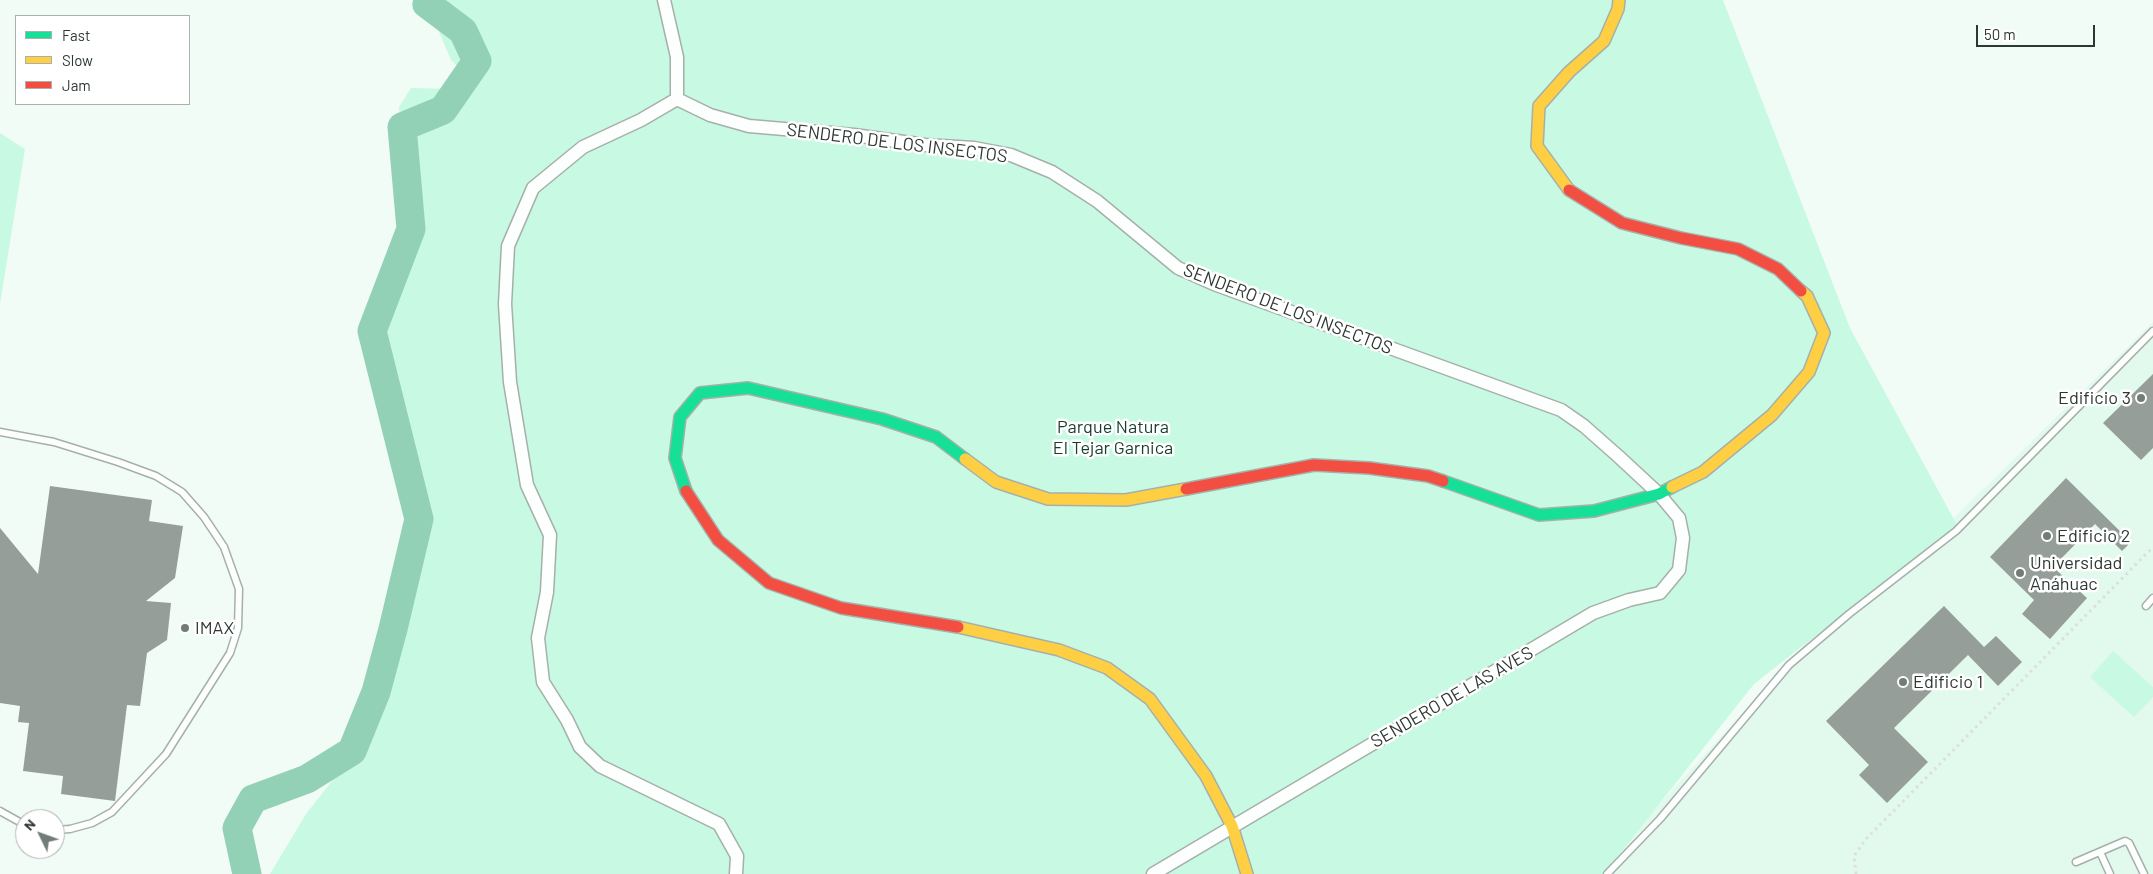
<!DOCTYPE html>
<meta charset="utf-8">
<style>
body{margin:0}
#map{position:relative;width:2153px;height:874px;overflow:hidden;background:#f2fcf7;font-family:Barlow,sans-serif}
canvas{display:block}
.legend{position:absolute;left:15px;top:15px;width:175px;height:90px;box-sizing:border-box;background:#fff;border:1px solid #abafad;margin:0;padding:6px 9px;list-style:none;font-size:15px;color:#2e3833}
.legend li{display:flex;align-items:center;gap:10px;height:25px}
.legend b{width:25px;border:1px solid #abafad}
.north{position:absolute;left:15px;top:809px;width:50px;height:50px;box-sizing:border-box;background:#fff;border:1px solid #abafad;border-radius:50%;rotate:312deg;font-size:14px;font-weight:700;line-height:20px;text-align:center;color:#2e3833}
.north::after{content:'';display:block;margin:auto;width:18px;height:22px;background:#737d78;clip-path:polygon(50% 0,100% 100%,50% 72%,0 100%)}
.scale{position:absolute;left:1976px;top:25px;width:119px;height:22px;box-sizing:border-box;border:2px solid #2e3833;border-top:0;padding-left:6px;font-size:15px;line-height:18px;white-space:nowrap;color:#2e3833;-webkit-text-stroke:4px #fff;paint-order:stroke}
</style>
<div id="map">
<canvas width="2153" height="874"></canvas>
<ul class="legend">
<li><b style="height:6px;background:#16e098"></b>Fast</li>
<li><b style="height:6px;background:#ffcf43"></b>Slow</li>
<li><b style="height:6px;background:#f24e42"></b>Jam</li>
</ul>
<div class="north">N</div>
<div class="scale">50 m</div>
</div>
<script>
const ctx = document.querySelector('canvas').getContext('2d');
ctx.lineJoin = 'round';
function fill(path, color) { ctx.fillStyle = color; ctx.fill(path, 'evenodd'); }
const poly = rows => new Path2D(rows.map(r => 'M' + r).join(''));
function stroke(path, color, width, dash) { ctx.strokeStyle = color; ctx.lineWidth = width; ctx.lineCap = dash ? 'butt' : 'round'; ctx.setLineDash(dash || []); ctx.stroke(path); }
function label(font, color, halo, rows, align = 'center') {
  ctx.font = font + ' Barlow,sans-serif'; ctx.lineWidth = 5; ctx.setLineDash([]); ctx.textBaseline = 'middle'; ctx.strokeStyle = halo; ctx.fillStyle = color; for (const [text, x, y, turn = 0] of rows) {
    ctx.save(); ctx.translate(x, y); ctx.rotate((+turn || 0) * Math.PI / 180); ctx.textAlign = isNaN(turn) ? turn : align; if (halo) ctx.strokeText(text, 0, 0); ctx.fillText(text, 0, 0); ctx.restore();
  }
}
fill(poly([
 [2153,322,2153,874,1596,874,1815,633,1958,514]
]), '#e2f9ee');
fill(poly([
 [433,0,1723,0,1850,328,1957,525,1754,684,1604,874,270,874,306,814,361,744,380,686,380,630,420,528,412,476,375,404,383,361,369,322,385,267,416,201,404,160,399,107,411,88,456,89,469,77,451,60,434,20],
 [0,133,25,149,0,304],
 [2113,651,2153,687,2153,697,2134,717,2090,677]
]), '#c8f9e3');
stroke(poly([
 [247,874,237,828,253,799,307,779,352,751,376,692,393,629,419,519,372,331,411,229,402,127,443,110,477,61,463,31,427,4,428,0]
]), '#93d1b7', 29);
fill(poly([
 [2153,374,2153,448,2141,460,2103,423],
 [2066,478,2131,542,2122,551,2095,524,2053,567,2087,598,2050,639,2022,614,2034,600,1990,557],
 [50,486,152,500,149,521,183,526,175,578,146,601,171,603,167,640,147,653,140,706,127,705,115,801,61,794,63,776,23,771,29,723,18,722,20,706,0,703,0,528,38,574],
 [1944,606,1984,647,1996,636,2022,662,1998,686,1968,655,1894,728,1928,762,1887,803,1859,775,1869,765,1826,721]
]), '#969e9a');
const lane = poly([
 [0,432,54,442,118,462,156,476,182,492,204,517,224,547,239,589,238,628,230,653,166,754,112,812,92,823,70,829,55,830],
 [2146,606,2153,598],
 [0,811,25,825],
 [2100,852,2110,874],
 [2076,862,2125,841,2129,843,2144,874],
 [1607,874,1660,819,1789,665,1849,614,1956,531,2153,331]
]);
const street = poly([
 [664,0,677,57,677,99],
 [677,99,710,115,749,126,854,135,925,145,974,148,1011,155,1052,172,1097,201,1178,268,1214,284,1561,410,1584,426,1618,456,1659,494,1679,518,1683,538,1679,570,1660,593,1629,600,1593,613,1153,874],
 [677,99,641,120,583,147,533,188,508,246,505,304,510,382,527,485,550,535,547,592,538,638,543,682,567,720,580,747,600,766,719,824,737,856,736,874]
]);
const fast = poly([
 [1443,481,1539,515,1594,511,1659,494,1672,487],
 [686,491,675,458,680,417,700,393,748,388,882,419,936,437,965,459]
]);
const slow = poly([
 [1569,190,1537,146,1539,106,1569,72,1604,41,1618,9,1619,0],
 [965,459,996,482,1048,499,1126,500,1186,489],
 [1672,487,1703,472,1772,415,1809,372,1824,333,1807,296,1801,291],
 [958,627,1059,650,1107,668,1150,699,1206,776,1232,826,1247,874]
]);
const jam = poly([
 [1569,190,1622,223,1681,238,1738,249,1778,269,1801,291],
 [1186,489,1314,465,1369,468,1428,476,1443,481],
 [686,491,718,540,769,583,841,608,958,627]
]);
stroke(lane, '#a6b0ab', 9);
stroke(street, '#a6b0ab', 15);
stroke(fast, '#a6b0ab', 14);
stroke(slow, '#a6b0ab', 14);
stroke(jam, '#a6b0ab', 14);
stroke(poly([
 [1856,874,1854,856,1866,839,2153,547]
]), '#dcdfde', 3, [2.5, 4]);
stroke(lane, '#fdfffe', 6);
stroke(street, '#fdfffe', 12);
stroke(fast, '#16e098', 11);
stroke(slow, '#ffcf43', 11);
stroke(jam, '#f24e42', 11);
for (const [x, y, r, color] of [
 [2141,398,5,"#737d78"],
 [2047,536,5,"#737d78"],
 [2020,573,5,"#737d78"],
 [185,628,5,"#737d78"],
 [1903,682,5,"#737d78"]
]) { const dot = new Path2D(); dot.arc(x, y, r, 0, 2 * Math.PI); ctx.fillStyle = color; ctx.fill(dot); stroke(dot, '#fff', 2); }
label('18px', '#2e3833', '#fff', [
 ["SENDERO DE LOS INSECTOS",897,143,7],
 ["SENDERO DE LOS INSECTOS",1288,309,21],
 ["SENDERO DE LAS AVES",1452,697,-30]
]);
label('18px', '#2e3833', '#fff', [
 ["Edificio 3",2131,398,"right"],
 ["Edificio 2",2057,536],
 ["Universidad",2030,563],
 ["Anáhuac",2030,584],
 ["IMAX",195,628],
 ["Edificio 1",1913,682]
], 'left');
label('18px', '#183e2f', '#fff', [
 ["Parque Natura",1113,427],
 ["El Tejar Garnica",1113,448]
]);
</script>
